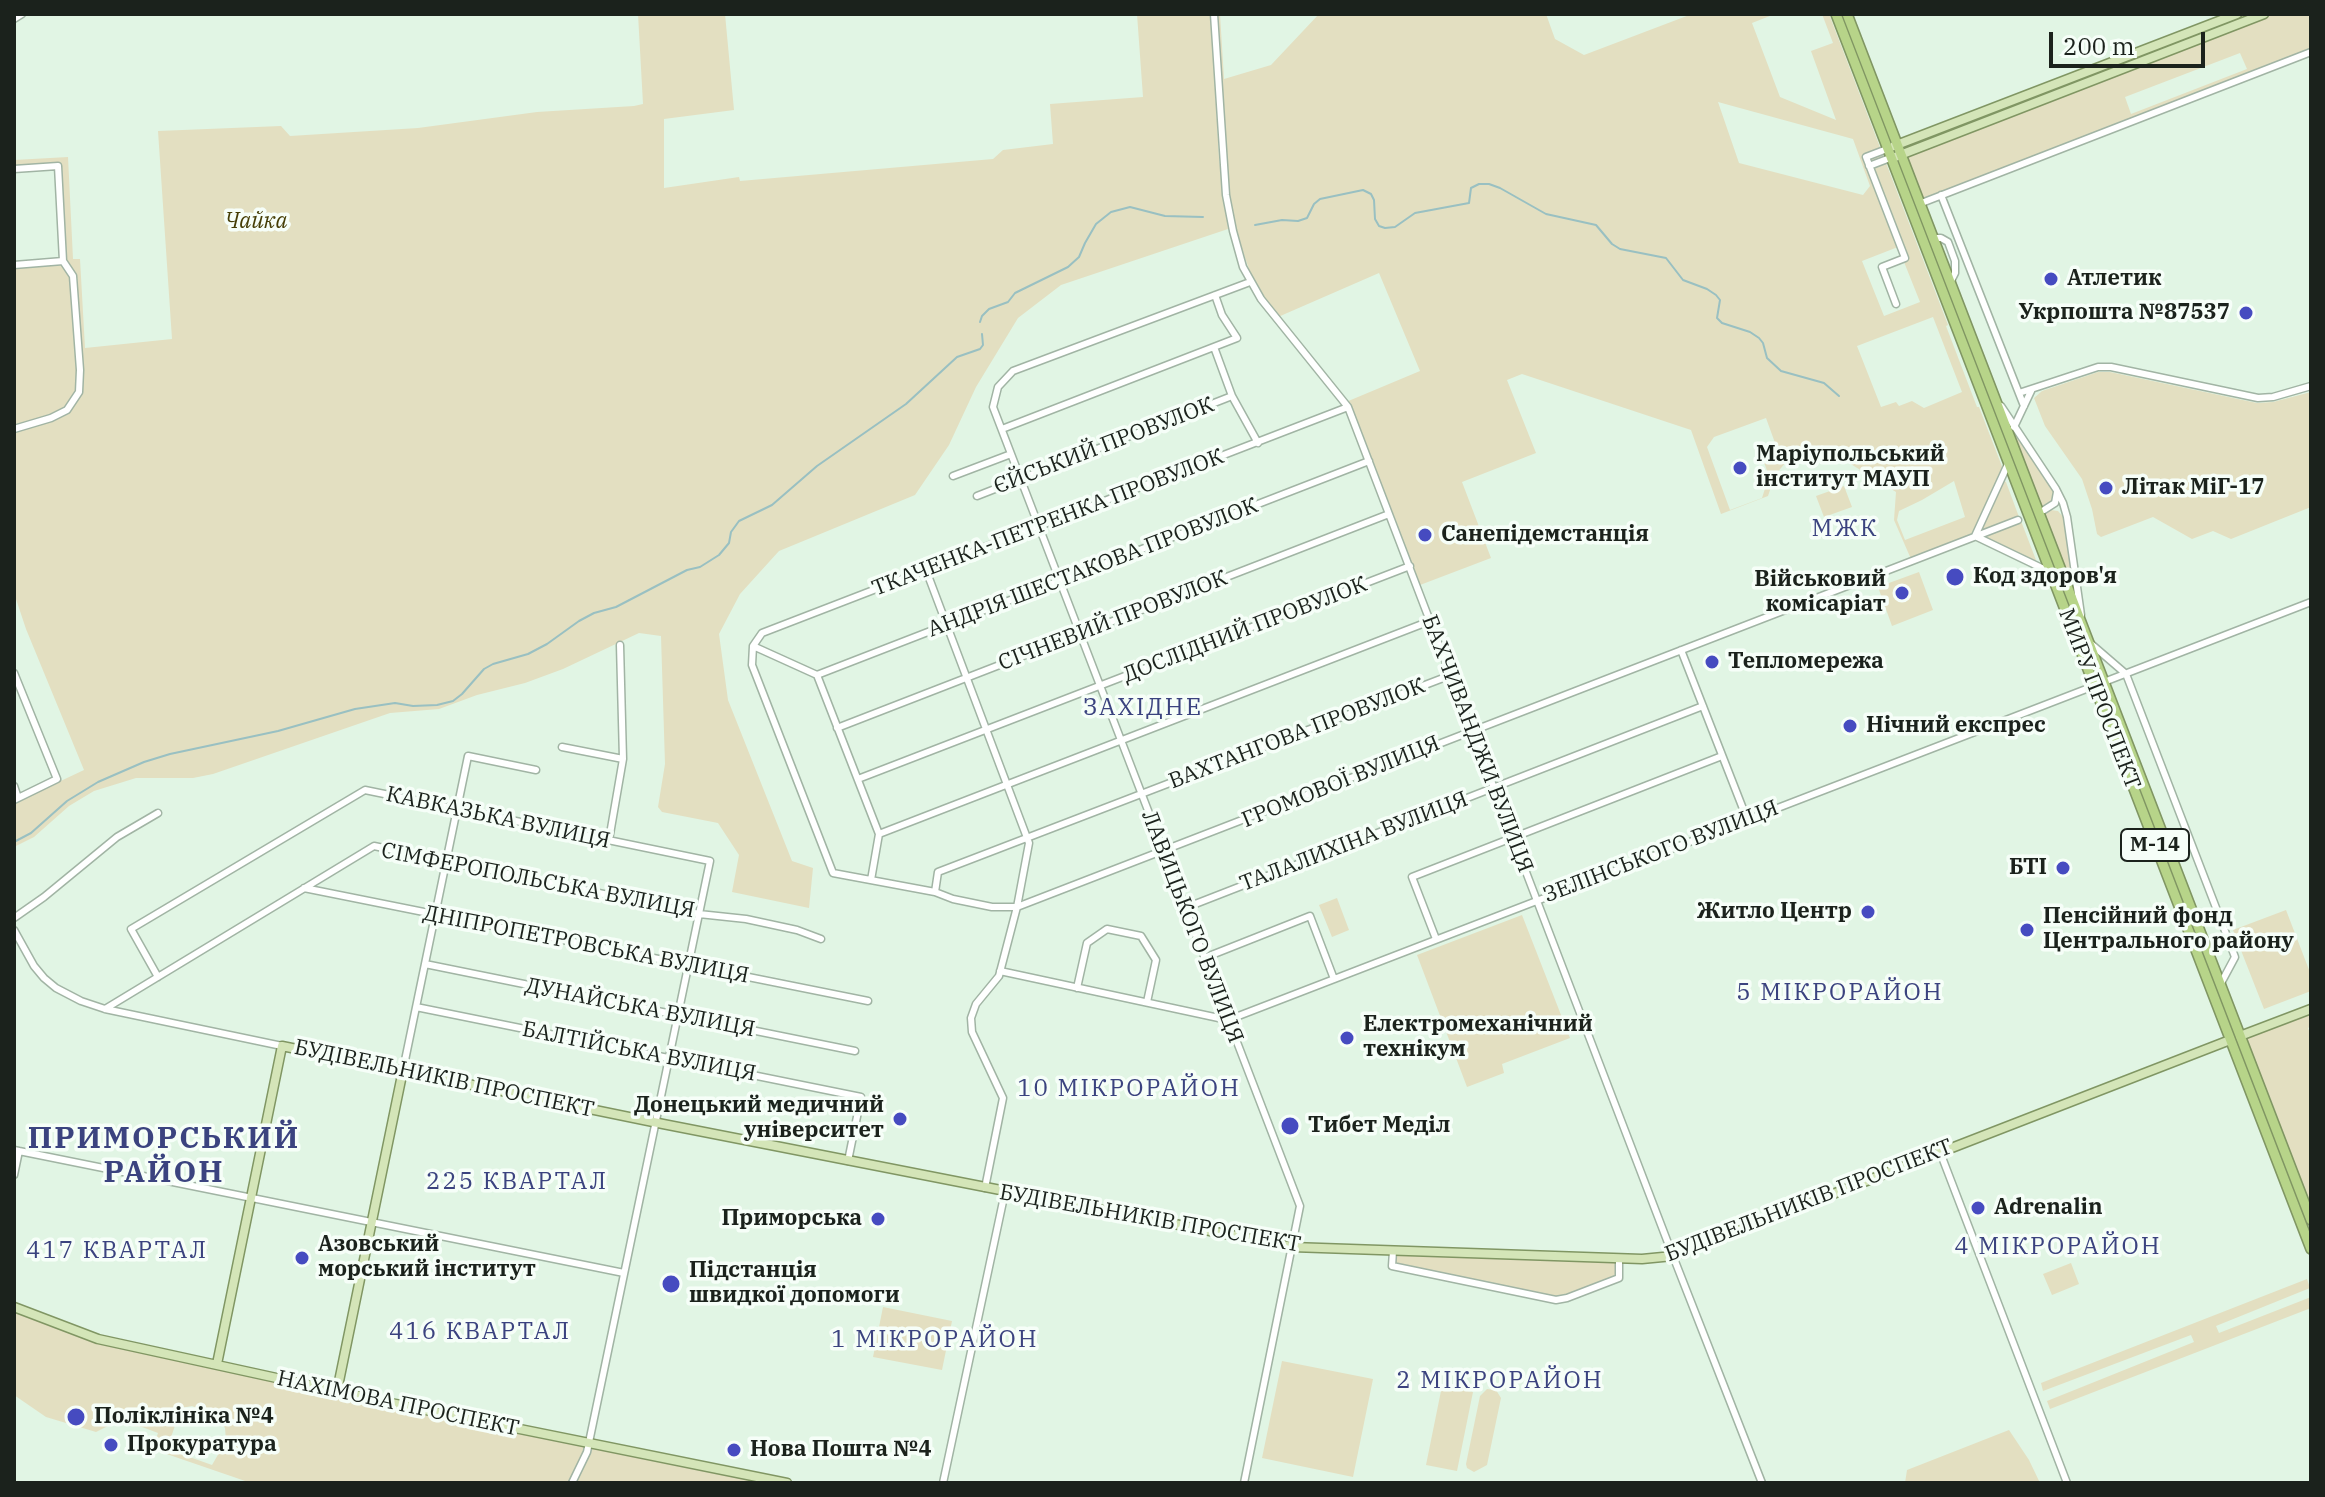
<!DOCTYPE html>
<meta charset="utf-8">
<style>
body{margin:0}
#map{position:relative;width:2325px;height:1497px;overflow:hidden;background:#e1f5e4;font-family:"IBM Plex Serif",serif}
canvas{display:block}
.frame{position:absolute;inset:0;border:16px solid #1b221c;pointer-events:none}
.scale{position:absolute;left:2049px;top:32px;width:156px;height:36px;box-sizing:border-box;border:4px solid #1b221c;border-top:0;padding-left:10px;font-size:24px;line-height:28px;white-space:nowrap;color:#1b221c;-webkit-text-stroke:6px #f6fef8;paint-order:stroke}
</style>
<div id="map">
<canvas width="2325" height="1497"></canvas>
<div class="frame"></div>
<div class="scale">200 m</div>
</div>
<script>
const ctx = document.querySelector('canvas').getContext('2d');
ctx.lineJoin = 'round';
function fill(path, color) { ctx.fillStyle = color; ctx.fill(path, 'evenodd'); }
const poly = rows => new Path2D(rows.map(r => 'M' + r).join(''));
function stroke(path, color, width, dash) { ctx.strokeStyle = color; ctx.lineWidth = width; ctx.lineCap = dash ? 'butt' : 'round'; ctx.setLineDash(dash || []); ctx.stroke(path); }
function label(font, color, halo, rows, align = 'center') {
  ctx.font = font + ' "IBM Plex Serif",serif'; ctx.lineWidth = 7; ctx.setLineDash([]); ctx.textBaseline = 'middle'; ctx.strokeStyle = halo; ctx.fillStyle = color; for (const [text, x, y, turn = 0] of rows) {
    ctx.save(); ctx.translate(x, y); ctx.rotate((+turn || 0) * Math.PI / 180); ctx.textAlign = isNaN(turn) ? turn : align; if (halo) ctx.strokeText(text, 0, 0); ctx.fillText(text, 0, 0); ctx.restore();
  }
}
fill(poly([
 [638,14,725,14,734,110,664,119,664,188,739,177,740,181,993,159,1003,150,1053,144,1050,104,1143,97,1137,14,1211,14,1219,158,1228,229,1061,285,1018,318,976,387,949,445,915,495,779,551,740,594,719,634,728,700,792,861,813,868,809,908,732,892,739,855,718,823,662,812,658,807,665,764,661,636,639,633,563,669,525,683,477,695,439,709,390,713,213,774,193,778,136,778,94,791,69,806,34,837,14,847,14,803,84,770,26,629,14,593,14,432,72,407,81,392,83,370,77,276,65,257,56,170,14,171,14,160,68,157,73,259,80,259,85,348,172,339,158,131,281,126,290,136,418,128,537,112,634,106,643,104],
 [1217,14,1220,14,1224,79,1271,65,1319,14,1546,14,1555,39,1584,55,1692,14,1775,14,1752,23,1780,97,1836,120,1811,51,1833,43,1822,14,1829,14,1948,325,1946,326,1977,407,1979,407,2003,469,1973,535,1911,559,1894,520,1896,492,1828,450,1807,451,1787,461,1775,475,1768,496,1721,514,1691,430,1522,374,1507,380,1536,453,1462,482,1491,558,1420,585,1358,425,1346,402,1420,371,1379,273,1278,317,1253,281,1236,231,1229,195],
 [1718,102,1853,139,1870,186,1863,195,1739,163],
 [1898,247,1920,302,1884,316,1862,261],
 [1933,317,1962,392,1924,408,1912,401,1899,406,1896,402,1881,407,1857,346],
 [1766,418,1778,451,1762,457,1769,476,1762,498,1730,510,1707,447,1714,437],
 [1954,481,1965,517,1905,540,1897,520,1899,511,1922,500],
 [2244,14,2257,14,1909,149,1907,144],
 [2273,14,2311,14,2311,48,1922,199,1906,156],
 [2240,53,2247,69,2131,114,2125,97],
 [62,265,71,279,78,354,77,391,69,405,61,411,51,417,14,427,14,268],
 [2098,372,2110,372,2257,403,2273,402,2311,392,2311,507,2231,539,2213,531,2192,539,2153,517,2101,537,2097,534,2092,509,2082,479,2045,426,2034,398,2042,391],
 [2015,431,2054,489,2055,495,2051,504,2042,509,2013,435],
 [2003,480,2006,482,2019,517,1980,532],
 [1844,486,1852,507,1824,517,1816,496],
 [2051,510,2058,511,2065,519,2078,602,2043,512],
 [2021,521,2036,560,2035,563,1981,537],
 [1919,572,1933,610,1892,626,1878,587],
 [1337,898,1349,930,1332,937,1319,905],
 [2286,910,2311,975,2311,991,2264,1009,2233,930],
 [1522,915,1570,1038,1502,1064,1504,1073,1467,1087,1417,955],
 [2311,1012,2311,1026,2308,1028,2311,1036,2311,1210,2270,1097,2267,1097,2244,1037],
 [1395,1254,1616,1261,1616,1276,1567,1296,1556,1298,1395,1264],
 [2071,1263,2079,1284,2052,1295,2043,1274],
 [2307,1279,2310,1288,2216,1326,2219,1333,2311,1297,2311,1308,2050,1409,2047,1401,2194,1342,2191,1335,2043,1391,2041,1383],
 [883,1307,952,1321,942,1370,873,1357],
 [14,1309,83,1337,783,1483,251,1483,155,1450,153,1448,158,1433,142,1427,112,1424,96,1432,46,1417,14,1395],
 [192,1406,215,1416,225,1428,226,1441,212,1465,167,1449,181,1408],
 [1282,1361,1373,1379,1353,1477,1262,1458],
 [1442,1386,1473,1392,1457,1471,1426,1465],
 [1487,1389,1496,1390,1501,1398,1487,1465,1474,1472,1467,1468,1466,1464,1480,1396],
 [2009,1430,2029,1460,2040,1483,1905,1483,1907,1470]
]), '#e3dfc1');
stroke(poly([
 [1255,225,1282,220,1298,221,1307,218,1314,204,1320,199,1363,190,1371,194,1374,200,1375,219,1379,226,1385,228,1395,227,1415,213,1469,203,1471,188,1479,184,1489,184,1500,188,1546,214,1596,225,1612,244,1620,249,1666,258,1683,280,1707,289,1716,295,1720,300,1717,318,1722,323,1750,332,1759,338,1763,343,1767,358,1781,371,1824,383,1839,396],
 [980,322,982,316,989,309,1008,302,1015,293,1068,267,1079,257,1085,243,1096,224,1111,212,1130,207,1165,216,1203,217],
 [14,842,31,833,67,801,98,782,144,762,170,754,278,731,355,709,395,703,413,706,437,705,453,701,462,694,484,669,493,664,528,654,547,644,579,621,594,613,616,607,687,570,700,567,719,555,729,543,731,532,739,521,772,505,817,466,906,404,957,357,980,349,983,345,982,334]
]), '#99c0c2', 2);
const minor = poly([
 [1214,14,1226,195,1233,231,1243,267,1261,299,1348,407,1673,1256,1762,1483],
 [14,19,22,14],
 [1887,149,1866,157,1905,258,1882,267,1896,304],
 [1869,166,1890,158],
 [14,169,58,166,63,261,73,276,80,370,79,392,67,410,51,418,14,429],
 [1941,195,2024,406],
 [1919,204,2311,52],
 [1932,238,1941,238,1948,242,1955,261,1955,273,1950,283],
 [14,265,63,261],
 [1214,347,1232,396,1258,443],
 [2019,393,2098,367,2111,367,2258,398,2273,397,2311,386],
 [2001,406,2056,489,2063,503,2067,517,2081,615],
 [1348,407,762,633,753,646,752,665,833,873,935,892,953,899,992,907,1017,907,2018,520],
 [2014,427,2032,389],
 [1002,429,1237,338,1222,315,1215,295],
 [953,476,1011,454],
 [977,496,1232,396],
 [2044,510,2055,503,2057,492],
 [1975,536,2050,572],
 [1975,536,2008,464],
 [926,570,1029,843,1017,907,999,976,976,1004,971,1018,972,1032,1003,1098,985,1188],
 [2090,643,2126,674,2235,957,2220,985],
 [753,646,817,675,879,834,871,880],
 [1681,650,1747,819],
 [817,675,1369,461],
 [2104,682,2311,602],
 [837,728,1389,514],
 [562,747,623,759],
 [858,779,1410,566],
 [14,786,18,798],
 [14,800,57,779,14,673],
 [879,834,1430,621],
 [609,840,623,759,620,645],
 [304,888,868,1001],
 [935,892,938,872,1451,675],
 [1185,908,1703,706],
 [14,918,44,897,117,837,158,813],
 [14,930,34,966,44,978,56,988,81,1001,105,1009,282,1046],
 [1436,939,1412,877,1722,756],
 [1204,958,1310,916,1334,979],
 [425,964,855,1051],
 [1000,971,1228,1020,2094,686],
 [158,977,131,929,365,790,710,861,587,1452,572,1483],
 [1077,988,1087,943,1107,929,1141,936,1156,960,1147,1002],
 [416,1007,861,1097,848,1161],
 [105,1009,374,846,699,914,746,919,797,930,821,939],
 [403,1070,468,756,536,770],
 [14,1150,624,1273],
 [1940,1152,2067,1483],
 [14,1175,19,1151],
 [1393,1251,1392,1266,1556,1300,1567,1298,1619,1278,1619,1258],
 [943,1483,1005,1192],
 [1244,1483,1300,1206,993,407,998,387,1013,371,1250,282]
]);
const major = poly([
 [1894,146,2237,14],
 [1895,157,2264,14],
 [2240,1036,2311,1009],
 [14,1307,98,1339,391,1403,787,1483],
 [217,1364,282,1046,663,1124,1292,1247,1642,1259,1673,1256,2230,1040],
 [337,1391,403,1070]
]);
const highway = poly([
 [1836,14,2311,1249],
 [1847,14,2311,1220]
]);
stroke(minor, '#a1b4a4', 9);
stroke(major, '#809663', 11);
stroke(highway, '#809663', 12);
stroke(minor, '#fff', 6);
stroke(major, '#d4e5b8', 8);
stroke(highway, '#b7d489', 9);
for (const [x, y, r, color] of [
 [2051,279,8,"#464bc0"],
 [2246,313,8,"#464bc0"],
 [1740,468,8,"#464bc0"],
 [2106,488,8,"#464bc0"],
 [1425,535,8,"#464bc0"],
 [1955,577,10,"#464bc0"],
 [1902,593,8,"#464bc0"],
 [1712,662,8,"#464bc0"],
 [1850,726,8,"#464bc0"],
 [2063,868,8,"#464bc0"],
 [1868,912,8,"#464bc0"],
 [2027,930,8,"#464bc0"],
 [1347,1038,8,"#464bc0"],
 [900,1119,8,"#464bc0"],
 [1290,1126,10,"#464bc0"],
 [1978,1208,8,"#464bc0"],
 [878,1219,8,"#464bc0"],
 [302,1258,8,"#464bc0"],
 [671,1284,10,"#464bc0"],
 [76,1417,10,"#464bc0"],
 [111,1445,8,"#464bc0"],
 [734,1450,8,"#464bc0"]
]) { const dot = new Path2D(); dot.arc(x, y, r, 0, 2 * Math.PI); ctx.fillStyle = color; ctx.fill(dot); stroke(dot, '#f6fef8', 3); }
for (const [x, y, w] of [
 [2155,845,68]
]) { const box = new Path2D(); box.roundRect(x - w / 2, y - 16, w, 32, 6); ctx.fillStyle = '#f6fef8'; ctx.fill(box); stroke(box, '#1b221c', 2); }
label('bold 20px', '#1b221c', null, [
 ["М-14",2155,845]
]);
label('italic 22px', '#453d05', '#f6fef8', [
 ["Чайка",256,222]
]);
label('bold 22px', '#1b221c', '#f6fef8', [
 ["Атлетик",2067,279],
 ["Укрпошта №87537",2230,313,"right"],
 ["Маріупольський",1756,455],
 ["інститут МАУП",1756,480],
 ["Літак МіГ-17",2122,488],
 ["Санепідемстанція",1441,535],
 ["Код здоров'я",1973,577],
 ["Військовий",1886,580,"right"],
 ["комісаріат",1886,605,"right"],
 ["Тепломережа",1728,662],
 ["Нічний експрес",1866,726],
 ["БТІ",2047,868,"right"],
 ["Житло Центр",1852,912,"right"],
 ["Пенсійний фонд",2043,917],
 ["Центрального району",2043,942],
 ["Електромеханічний",1363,1025],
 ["технікум",1363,1050],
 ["Донецький медичний",884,1106,"right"],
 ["університет",884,1131,"right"],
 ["Тибет Меділ",1308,1126],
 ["Adrenalin",1994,1208],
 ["Приморська",862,1219,"right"],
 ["Азовський",318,1245],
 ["морський інститут",318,1270],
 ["Підстанція",689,1271],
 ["швидкої допомоги",689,1296],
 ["Поліклініка №4",94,1417],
 ["Прокуратура",127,1445],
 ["Нова Пошта №4",750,1450]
], 'left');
label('22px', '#1b221c', '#f6fef8', [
 ["ЄЙСЬКИЙ ПРОВУЛОК",1104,446,-21],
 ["ТКАЧЕНКА-ПЕТРЕНКА ПРОВУЛОК",1048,523,-21],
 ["АНДРІЯ ШЕСТАКОВА ПРОВУЛОК",1093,568,-21],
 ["СІЧНЕВИЙ ПРОВУЛОК",1113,621,-21],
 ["ДОСЛІДНИЙ ПРОВУЛОК",1245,630,-21],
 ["МИРУ ПРОСПЕКТ",2099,699,69],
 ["ВАХТАНГОВА ПРОВУЛОК",1297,734,-21],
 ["БАХЧИВАНДЖИ ВУЛИЦЯ",1477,744,69],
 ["ГРОМОВОЇ ВУЛИЦЯ",1341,782,-22],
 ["КАВКАЗЬКА ВУЛИЦЯ",498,818,12],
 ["ТАЛАЛИХІНА ВУЛИЦЯ",1354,842,-21],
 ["ЗЕЛІНСЬКОГО ВУЛИЦЯ",1661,852,-21],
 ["СІМФЕРОПОЛЬСЬКА ВУЛИЦЯ",538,881,11],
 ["ЛАВИЦЬКОГО ВУЛИЦЯ",1192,927,69],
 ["ДНІПРОПЕТРОВСЬКА ВУЛИЦЯ",586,945,11],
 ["ДУНАЙСЬКА ВУЛИЦЯ",640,1008,11],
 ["БАЛТІЙСЬКА ВУЛИЦЯ",639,1052,11],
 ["БУДІВЕЛЬНИКІВ ПРОСПЕКТ",444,1079,12],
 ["БУДІВЕЛЬНИКІВ ПРОСПЕКТ",1809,1201,-21],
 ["БУДІВЕЛЬНИКІВ ПРОСПЕКТ",1150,1219,10],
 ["НАХІМОВА ПРОСПЕКТ",398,1404,12]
]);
ctx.letterSpacing = '2px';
label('24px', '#3b437f', '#f6fef8', [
 ["МЖК",1845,529],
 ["ЗАХІДНЕ",1143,708],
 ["5 МІКРОРАЙОН",1840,993],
 ["10 МІКРОРАЙОН",1129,1089],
 ["225 КВАРТАЛ",517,1182],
 ["4 МІКРОРАЙОН",2058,1247],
 ["417 КВАРТАЛ",117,1251],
 ["416 КВАРТАЛ",480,1332],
 ["1 МІКРОРАЙОН",935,1340],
 ["2 МІКРОРАЙОН",1500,1381]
]);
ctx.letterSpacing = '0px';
ctx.letterSpacing = '2px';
label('bold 30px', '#3b437f', '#f6fef8', [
 ["ПРИМОРСЬКИЙ",164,1139],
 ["РАЙОН",164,1173]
]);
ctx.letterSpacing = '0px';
</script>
